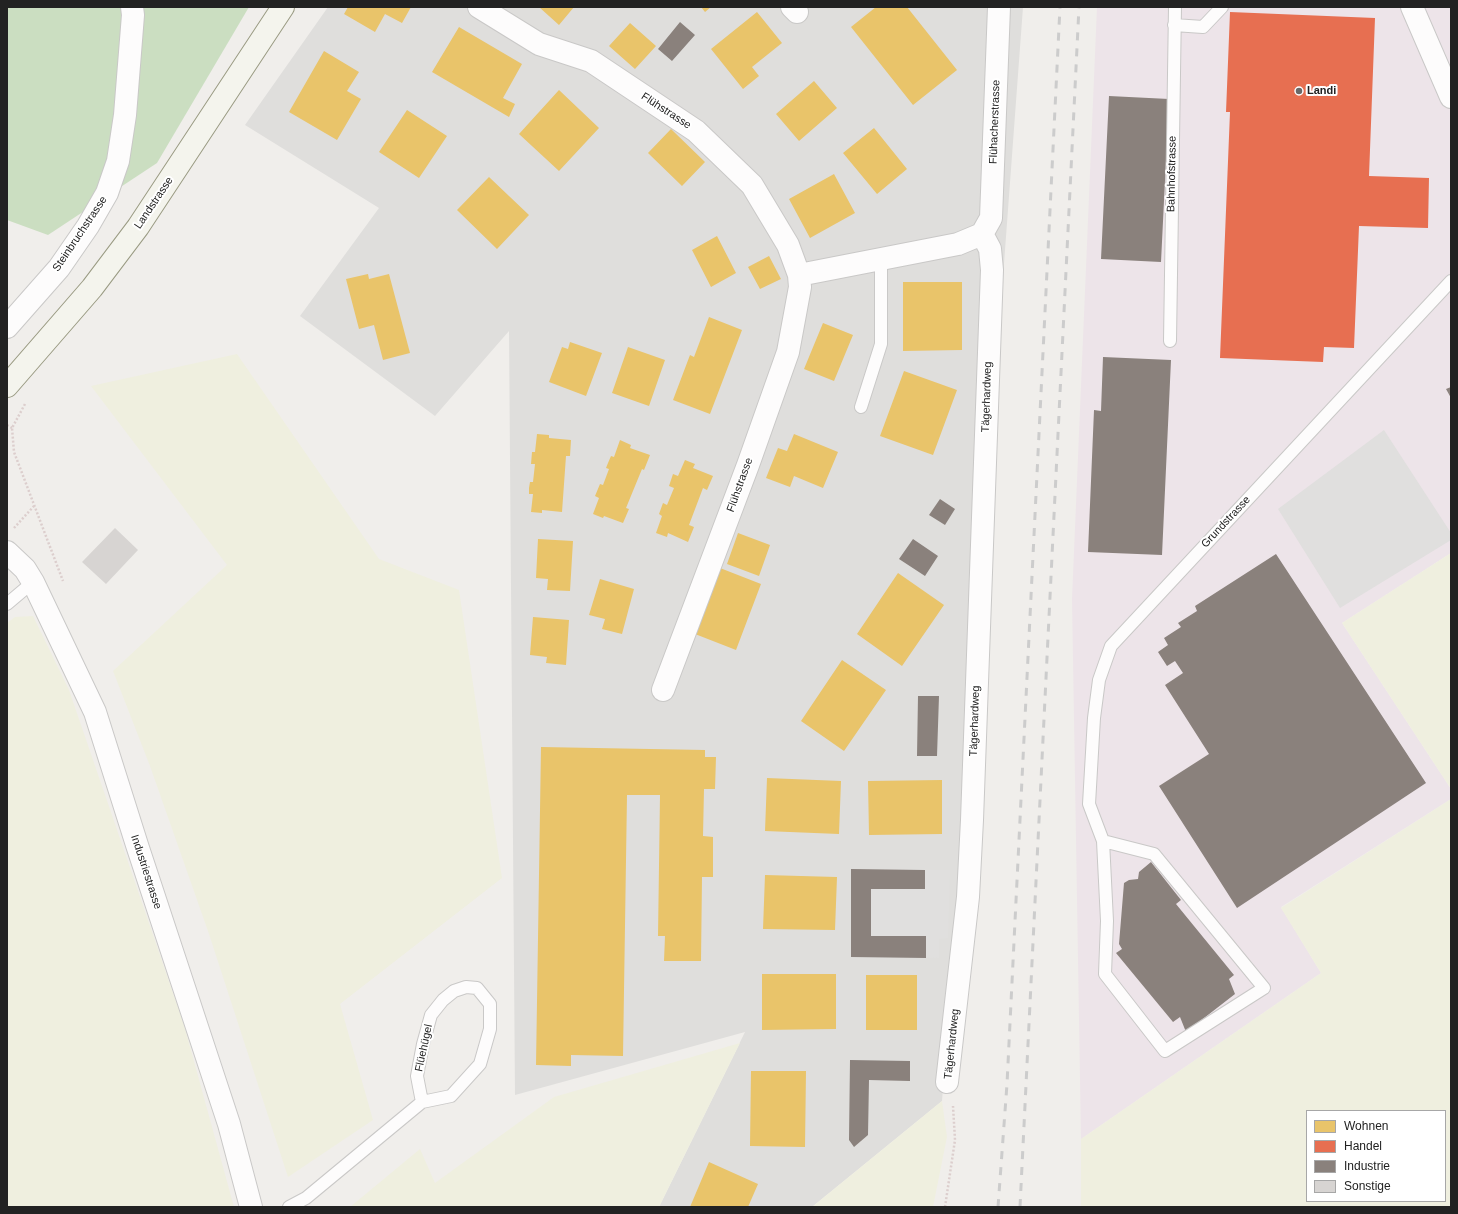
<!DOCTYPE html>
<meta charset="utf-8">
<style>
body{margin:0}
#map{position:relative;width:1458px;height:1214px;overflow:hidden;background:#f0eeeb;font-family:Arial,sans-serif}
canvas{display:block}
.frame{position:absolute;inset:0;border:8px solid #222;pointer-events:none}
.legend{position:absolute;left:1306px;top:1110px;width:140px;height:92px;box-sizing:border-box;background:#fff;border:1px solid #a7a7a7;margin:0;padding:5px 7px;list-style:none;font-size:12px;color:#222}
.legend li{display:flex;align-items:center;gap:8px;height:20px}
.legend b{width:20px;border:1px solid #a7a7a7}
</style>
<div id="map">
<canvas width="1458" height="1214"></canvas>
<div class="frame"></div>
<ul class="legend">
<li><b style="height:11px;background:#e9c46a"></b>Wohnen</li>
<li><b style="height:11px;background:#e76f51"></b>Handel</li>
<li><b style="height:11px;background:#8a817c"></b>Industrie</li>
<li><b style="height:11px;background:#d7d4d2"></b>Sonstige</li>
</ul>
</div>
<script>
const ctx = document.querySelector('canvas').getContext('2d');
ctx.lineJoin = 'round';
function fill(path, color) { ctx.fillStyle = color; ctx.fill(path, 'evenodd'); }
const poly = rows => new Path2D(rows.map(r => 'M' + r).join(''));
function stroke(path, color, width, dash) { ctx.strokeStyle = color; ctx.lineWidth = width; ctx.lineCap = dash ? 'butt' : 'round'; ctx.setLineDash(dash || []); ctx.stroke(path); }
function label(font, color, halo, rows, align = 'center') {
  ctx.font = font + ' Arial,sans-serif'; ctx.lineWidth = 4; ctx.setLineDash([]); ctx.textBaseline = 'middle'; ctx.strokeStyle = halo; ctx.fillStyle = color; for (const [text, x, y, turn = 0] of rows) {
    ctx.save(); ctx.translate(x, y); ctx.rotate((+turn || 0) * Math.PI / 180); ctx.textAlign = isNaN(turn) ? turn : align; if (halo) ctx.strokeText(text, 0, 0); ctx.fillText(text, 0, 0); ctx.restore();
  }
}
fill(poly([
 [328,7,1023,7,942,1101,812,1207,659,1207,745,1032,515,1095,509,331,435,416,300,316,379,208,245,125]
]), '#dfdedc');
fill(poly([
 [1097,7,1451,7,1451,553,1342,623,1451,789,1451,799,1281,907,1321,973,1081,1139,1072,599]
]), '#ede4e9');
fill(poly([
 [237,354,379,559,459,590,502,878,340,1004,373,1120,288,1177,209,934,150,766,113,671,227,565,91,386],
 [1451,553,1451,789,1342,623],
 [33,616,69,690,184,1025,234,1207,7,1207,7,623,15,617],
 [1451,799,1451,1207,1081,1207,1081,1139,1321,973,1281,908],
 [1307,1111,1445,1111,1445,1201,1307,1201],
 [740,1043,659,1207,350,1207,420,1149,435,1183,554,1097],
 [942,1101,947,1137,933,1207,812,1207]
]), '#efefdf');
fill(poly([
 [7,7,249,7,157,163,48,235,7,220]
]), '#cbdec1');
fill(poly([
 [1384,430,1451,533,1451,540,1340,608,1278,509],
 [851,869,950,870,948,938,939,939,939,958,851,957]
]), '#e0dfde');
fill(poly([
 [348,7,411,7,402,23,385,14,375,32,344,14],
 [539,7,574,7,559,25],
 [701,7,711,7,705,12],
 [876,7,907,7,957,70,913,105,851,27],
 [757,12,782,43,752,67,759,76,743,89,711,49],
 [630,23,656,46,635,69,609,46],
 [459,27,522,64,503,98,515,104,509,117,432,72],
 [324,51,359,72,347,91,361,99,337,140,289,112],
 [814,81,837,108,799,141,776,114],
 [559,90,599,128,559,171,519,134],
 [407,110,447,136,419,178,379,152],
 [874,128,907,169,877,194,843,153],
 [671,129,705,162,682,186,648,153],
 [834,174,855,213,810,238,789,199],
 [489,177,529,215,497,249,457,210],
 [717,236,736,273,711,287,692,250],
 [769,256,781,279,760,289,748,267],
 [368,274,369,279,389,274,410,353,383,360,374,325,359,329,346,279],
 [903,282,962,282,962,350,903,351],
 [709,317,742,330,710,414,673,400,690,355,694,357],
 [823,323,853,335,834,381,804,369],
 [570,342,602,353,586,396,549,382,562,347,568,349],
 [628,347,665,360,649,406,612,393],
 [904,371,957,390,933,455,880,436],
 [537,434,549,435,549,438,571,440,570,456,566,456,562,512,542,510,542,513,531,512,533,494,529,494,529,488,530,482,533,482,535,464,531,464,532,452,535,452],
 [794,434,838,452,823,488,794,476,790,487,766,478,778,448,787,451],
 [620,440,631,445,630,448,650,455,644,470,642,469,626,508,629,509,623,523,604,516,603,518,593,514,599,498,595,496,600,484,603,485,609,469,606,468,608,463,611,456,614,457],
 [685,460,695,464,693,468,713,476,707,490,703,488,689,525,694,527,688,542,668,533,667,537,656,533,662,516,659,514,663,503,667,505,674,488,669,486,673,474,678,476],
 [738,533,770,545,759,576,727,564],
 [538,539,573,541,570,591,547,590,548,579,536,578],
 [720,568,761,584,736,650,695,634],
 [898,573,944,605,902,666,857,634],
 [600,579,634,589,622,634,602,629,605,619,589,615],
 [533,617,569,620,566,665,546,663,547,657,530,655],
 [842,660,886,690,844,751,801,721],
 [541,747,705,750,705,757,716,757,715,789,704,789,703,836,713,837,713,877,702,877,701,961,664,961,665,936,658,936,660,795,627,795,623,1056,571,1055,571,1066,536,1065],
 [767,778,841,781,839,834,765,831],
 [942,780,942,834,869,835,868,781],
 [765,875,837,877,835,930,763,929],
 [762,974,836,974,836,1029,762,1030],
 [866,975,917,975,917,1030,866,1030],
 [751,1071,806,1071,805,1147,750,1146],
 [709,1162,758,1184,748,1207,690,1207]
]), '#e9c46a');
fill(poly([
 [1230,12,1375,18,1369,176,1429,178,1428,228,1359,226,1354,348,1324,347,1323,362,1220,358,1230,112,1226,112]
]), '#e76f51');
fill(poly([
 [680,22,695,35,672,61,658,49],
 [1109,96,1169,99,1161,262,1101,259],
 [1103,357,1171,360,1162,555,1088,552,1094,410,1101,411],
 [1451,387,1451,398,1446,389],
 [940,499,955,509,945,525,929,515],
 [913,539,938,556,925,576,899,559],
 [1276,554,1426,783,1237,908,1159,786,1209,754,1165,685,1183,673,1175,661,1167,666,1158,652,1168,645,1164,638,1181,627,1178,623,1197,611,1195,606],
 [918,696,939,696,937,756,917,756],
 [1151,862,1181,900,1176,904,1234,975,1229,979,1235,994,1186,1032,1180,1017,1173,1022,1116,953,1122,949,1119,944,1124,883,1129,880,1138,879,1139,872],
 [851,869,925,870,925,889,871,889,871,936,926,936,926,958,851,957],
 [850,1060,910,1061,910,1081,869,1080,868,1135,854,1147,849,1140]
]), '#8a817c');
fill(poly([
 [115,528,138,550,106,584,82,562]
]), '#d7d4d2');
const service = poly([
 [1174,25,1203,27,1222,7],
 [1170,341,1175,7],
 [861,407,881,344,881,259],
 [7,604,33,582],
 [1103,841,1154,854,1264,988,1165,1051,1105,974,1107,921,1103,841,1089,804,1094,718,1099,680,1111,646,1451,281],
 [289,1207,306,1198,422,1102,451,1096,480,1064,490,1029,490,1004,477,988,466,987,454,991,443,1000,431,1015,423,1044,417,1076,422,1102]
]);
const minor = poly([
 [479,7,539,44,591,61,696,131,752,185,788,245,799,275,800,287,788,352,748,465,663,690],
 [792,7,797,12],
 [1412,7,1451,97],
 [799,275,958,244,982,234,991,218,999,7],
 [7,327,59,268,88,226,107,193,118,161,125,115,133,15,132,7],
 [7,552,25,569,33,582,95,712,137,845,229,1124,251,1207],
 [947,1082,968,897,972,820,992,270,990,249,982,234]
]);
const secondary = poly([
 [7,386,92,288,138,227,283,7]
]);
stroke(service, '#c9c8c7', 14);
stroke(minor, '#c9c8c7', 24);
stroke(secondary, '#999a82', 24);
stroke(poly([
 [25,404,12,428,14,452,63,581],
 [7,425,12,428],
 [14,528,34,506],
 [945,1207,955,1140,953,1106]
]), '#dccecd', 2.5, [2, 2]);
stroke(service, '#fdfcfc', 12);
stroke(minor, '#fdfcfc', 22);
stroke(secondary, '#f4f4ed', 22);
stroke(poly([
 [998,1207,1007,1084,1060,7],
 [1020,1207,1079,7]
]), '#ccc', 3, [8, 8]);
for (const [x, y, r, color] of [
 [1299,91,4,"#6a6968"]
]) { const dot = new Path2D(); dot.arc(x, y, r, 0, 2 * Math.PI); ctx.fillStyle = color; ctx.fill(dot); stroke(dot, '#fff', 1.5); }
label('bold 11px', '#222', '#fff', [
 ["Landi",1307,91]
], 'left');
label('11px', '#222', '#fff', [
 ["Flühstrasse",666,111,33],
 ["Flühacherstrasse",995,122,-88],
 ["Bahnhofstrasse",1172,174,-89],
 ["Landstrasse",154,203,-56],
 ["Steinbruchstrasse",80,234,-56],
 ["Tägerhardweg",987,397,-88],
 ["Flühstrasse",740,485,-70],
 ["Grundstrasse",1226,522,-47],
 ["Tägerhardweg",975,721,-88],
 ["Industriestrasse",146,872,72],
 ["Tägerhardweg",952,1044,-84],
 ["Flüehügel",424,1048,-78]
]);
</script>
